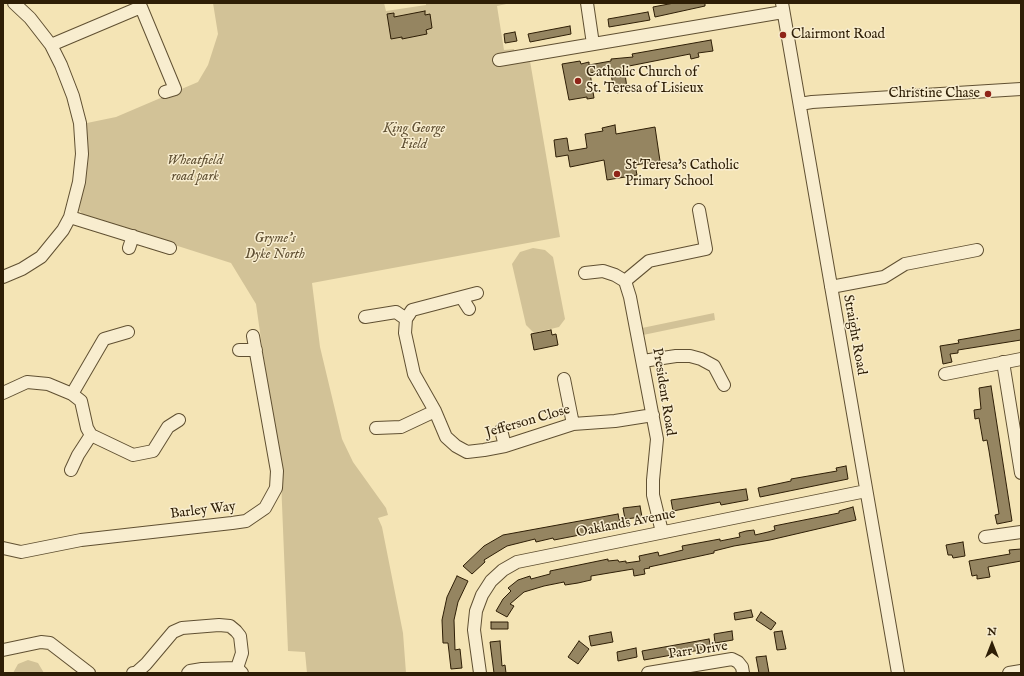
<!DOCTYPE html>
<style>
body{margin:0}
#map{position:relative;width:1024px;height:676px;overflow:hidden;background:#f4e4b5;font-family:"IM FELL English",serif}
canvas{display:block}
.frame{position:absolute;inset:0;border:4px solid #2e1e06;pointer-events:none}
.north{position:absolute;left:972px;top:624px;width:40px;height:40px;-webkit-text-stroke:3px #f8edcf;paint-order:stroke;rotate:0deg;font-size:11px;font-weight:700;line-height:16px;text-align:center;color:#2e1e06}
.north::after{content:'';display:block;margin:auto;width:14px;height:18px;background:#2e1e06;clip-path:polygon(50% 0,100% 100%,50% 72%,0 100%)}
</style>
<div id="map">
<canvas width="1024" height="676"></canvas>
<div class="frame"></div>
<div class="north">N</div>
</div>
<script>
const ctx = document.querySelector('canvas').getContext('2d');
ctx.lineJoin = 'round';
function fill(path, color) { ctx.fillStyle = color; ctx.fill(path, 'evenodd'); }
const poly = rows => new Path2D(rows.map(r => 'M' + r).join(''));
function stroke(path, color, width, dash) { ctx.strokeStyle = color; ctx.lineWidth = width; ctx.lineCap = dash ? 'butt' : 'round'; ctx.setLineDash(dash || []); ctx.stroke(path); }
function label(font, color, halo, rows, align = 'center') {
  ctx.font = font + ' "IM FELL English",serif'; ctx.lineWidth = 3; ctx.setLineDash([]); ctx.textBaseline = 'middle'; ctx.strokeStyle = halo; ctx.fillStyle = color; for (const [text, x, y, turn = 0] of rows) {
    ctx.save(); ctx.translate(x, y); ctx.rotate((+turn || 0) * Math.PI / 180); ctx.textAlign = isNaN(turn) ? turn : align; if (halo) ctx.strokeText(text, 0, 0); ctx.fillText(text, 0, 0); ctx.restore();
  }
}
fill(poly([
 [213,3,384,3,386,11,426,5,426,3,511,3,497,6,504,50,514,49,517,64,530,61,560,237,312,283,320,347,342,439,353,462,386,508,388,515,378,518,382,527,403,633,406,673,307,673,305,652,288,651,281,480,256,304,231,263,84,216,79,210,87,168,87,123,116,117,198,82,208,65,218,34],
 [533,248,545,250,553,257,565,319,559,327,534,333,526,325,512,264,520,252],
 [714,313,715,320,643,335,642,328],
 [28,660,38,663,44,673,13,673,18,664]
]), '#d2c297');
const building = poly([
 [674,3,705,3,705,6,655,17,653,7,674,3],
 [425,11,425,15,430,14,432,28,426,30,427,34,402,39,402,37,391,39,387,14,394,13,394,17,425,11],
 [648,12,650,20,609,27,608,19,648,12],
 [570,26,571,34,530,42,528,34,570,26],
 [515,32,517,41,505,43,504,34,515,32],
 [711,40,713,51,698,53,699,57,691,59,690,54,624,67,627,88,624,89,624,91,617,93,616,90,614,91,611,74,608,74,607,70,590,73,594,98,587,99,587,97,569,100,562,64,580,61,581,64,589,62,589,65,611,61,611,59,633,57,632,54,711,40],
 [615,125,616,134,655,127,660,161,635,165,637,175,607,180,604,160,570,167,568,155,556,157,554,140,567,138,569,151,587,148,585,134,603,131,602,128,615,125],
 [1021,329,1021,340,958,350,958,353,950,354,952,362,943,364,940,346,959,343,958,340,1021,329],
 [551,330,552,335,556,334,558,345,534,350,531,334,551,330],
 [991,386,1012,521,997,524,995,515,999,514,989,451,987,440,983,441,979,418,975,419,974,410,981,409,979,388,991,386],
 [846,466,848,479,760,497,758,488,791,481,791,479,837,471,836,468,846,466],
 [746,489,748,500,721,505,720,502,673,511,671,500,746,489],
 [640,506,642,517,625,519,623,508,640,506],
 [853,507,856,520,770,540,734,546,714,551,714,553,649,567,650,568,644,569,645,574,634,576,633,569,591,576,591,580,578,583,565,585,564,582,544,586,524,592,510,604,514,606,507,617,496,611,503,599,511,591,508,588,518,580,530,576,531,579,550,574,550,571,608,559,608,561,618,560,619,562,626,561,626,563,640,561,639,556,658,552,659,556,683,550,682,546,720,539,720,541,740,537,739,533,746,531,754,530,755,535,768,532,775,530,774,526,839,513,839,511,853,507],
 [618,514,621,527,554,540,553,538,536,542,535,539,507,546,484,560,485,562,472,574,463,566,484,546,503,535,618,514],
 [963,542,965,556,953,558,952,555,948,555,946,545,963,542],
 [1021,549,1021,561,988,567,990,577,977,579,977,575,972,576,969,561,1010,554,1009,550,1021,549],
 [457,576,468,581,458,602,454,620,455,650,460,649,462,668,451,669,448,643,443,643,442,620,447,597,457,576],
 [751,610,753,617,735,620,734,613,751,610],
 [761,612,776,623,771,630,756,620,761,612],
 [491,622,508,622,508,629,491,629,491,622],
 [732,631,733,640,715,643,714,634,732,631],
 [782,631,786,649,777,650,774,632,782,631],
 [611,632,613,642,591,646,589,636,611,632],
 [709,639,711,648,644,660,642,651,709,639],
 [500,641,502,666,505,665,506,673,494,673,490,642,500,641],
 [579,641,589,649,578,664,568,657,579,641],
 [636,648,637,657,618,661,617,652,636,648],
 [766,656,769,673,759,673,756,657,766,656]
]);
fill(building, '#958561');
stroke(building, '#2e1e06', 1);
const minor = poly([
 [587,3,593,44],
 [782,3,898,673],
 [51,45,141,7,175,89,165,92],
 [499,60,783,12],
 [800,104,812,102,1021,89],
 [70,217,170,248],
 [129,248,133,236],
 [585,273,603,271,615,275,625,281],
 [3,277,22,269,41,257,63,230,70,217,79,182,82,154,80,123,73,96,61,65,51,45,30,18,14,3],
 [831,287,884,277,905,264,977,250],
 [477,293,412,310,406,319,405,333,414,374,435,411,446,437,456,446,467,452,484,450,505,446,573,424,615,421,653,415],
 [462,298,469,309],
 [365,317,396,312,406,319],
 [239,350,256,350],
 [643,361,676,356,690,356,701,359,714,366,724,385],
 [1003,362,1021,473],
 [945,374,1021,359],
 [564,379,573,424],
 [3,393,27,382,48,384,72,394,81,401,87,428,91,435,133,455,153,451,168,427,179,420],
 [72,394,104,339,128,332],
 [376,428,401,427,435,411],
 [501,430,505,446],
 [71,470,78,455,91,435],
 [662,532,653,495,653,480,657,439,630,297,625,281,649,261,706,249,699,210],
 [985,537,1021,532],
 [3,548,21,552,81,540,232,523,246,521,265,508,276,488,277,471,253,336],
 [3,650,41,642,50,643,89,673],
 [133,673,136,673,146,664,173,632,182,628,219,625,230,626,236,631,240,636,242,653,237,668,242,673],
 [188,673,190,671,202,669,237,668],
 [480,673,474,630,476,611,482,595,491,581,503,570,517,562,866,491],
 [648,673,732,659,738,662,742,667,743,673],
 [1009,673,1021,671]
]);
stroke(minor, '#605032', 14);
stroke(minor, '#f8edcf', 12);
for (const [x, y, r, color] of [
 [783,35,4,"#8f2418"],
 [578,81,4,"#8f2418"],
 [988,94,4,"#8f2418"],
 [617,174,4,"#8f2418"]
]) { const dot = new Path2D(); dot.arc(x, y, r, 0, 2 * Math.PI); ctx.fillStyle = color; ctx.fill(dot); stroke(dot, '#f8edcf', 1.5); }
label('14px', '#2e1e06', '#f8edcf', [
 ["Clairmont Road",791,35],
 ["Catholic Church of",586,73],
 ["St. Teresa of Lisieux",586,89],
 ["Christine Chase",980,94,"right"],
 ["St Teresa's Catholic",625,166],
 ["Primary School",625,182]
], 'left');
label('italic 14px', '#5f4f32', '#f8edcf', [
 ["King George",414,129],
 ["Field",414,145],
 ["Wheatfield",195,161],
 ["road park",195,177],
 ["Gryme's",275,239],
 ["Dyke North",275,255]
]);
label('14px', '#2e1e06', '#f8edcf', [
 ["Straight Road",854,335,80],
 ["President Road",663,392,81],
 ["Jefferson Close",528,422,-16],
 ["Barley Way",203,511,-7],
 ["Oaklands Avenue",626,524,-11],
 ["Parr Drive",698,651,-8]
]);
</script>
